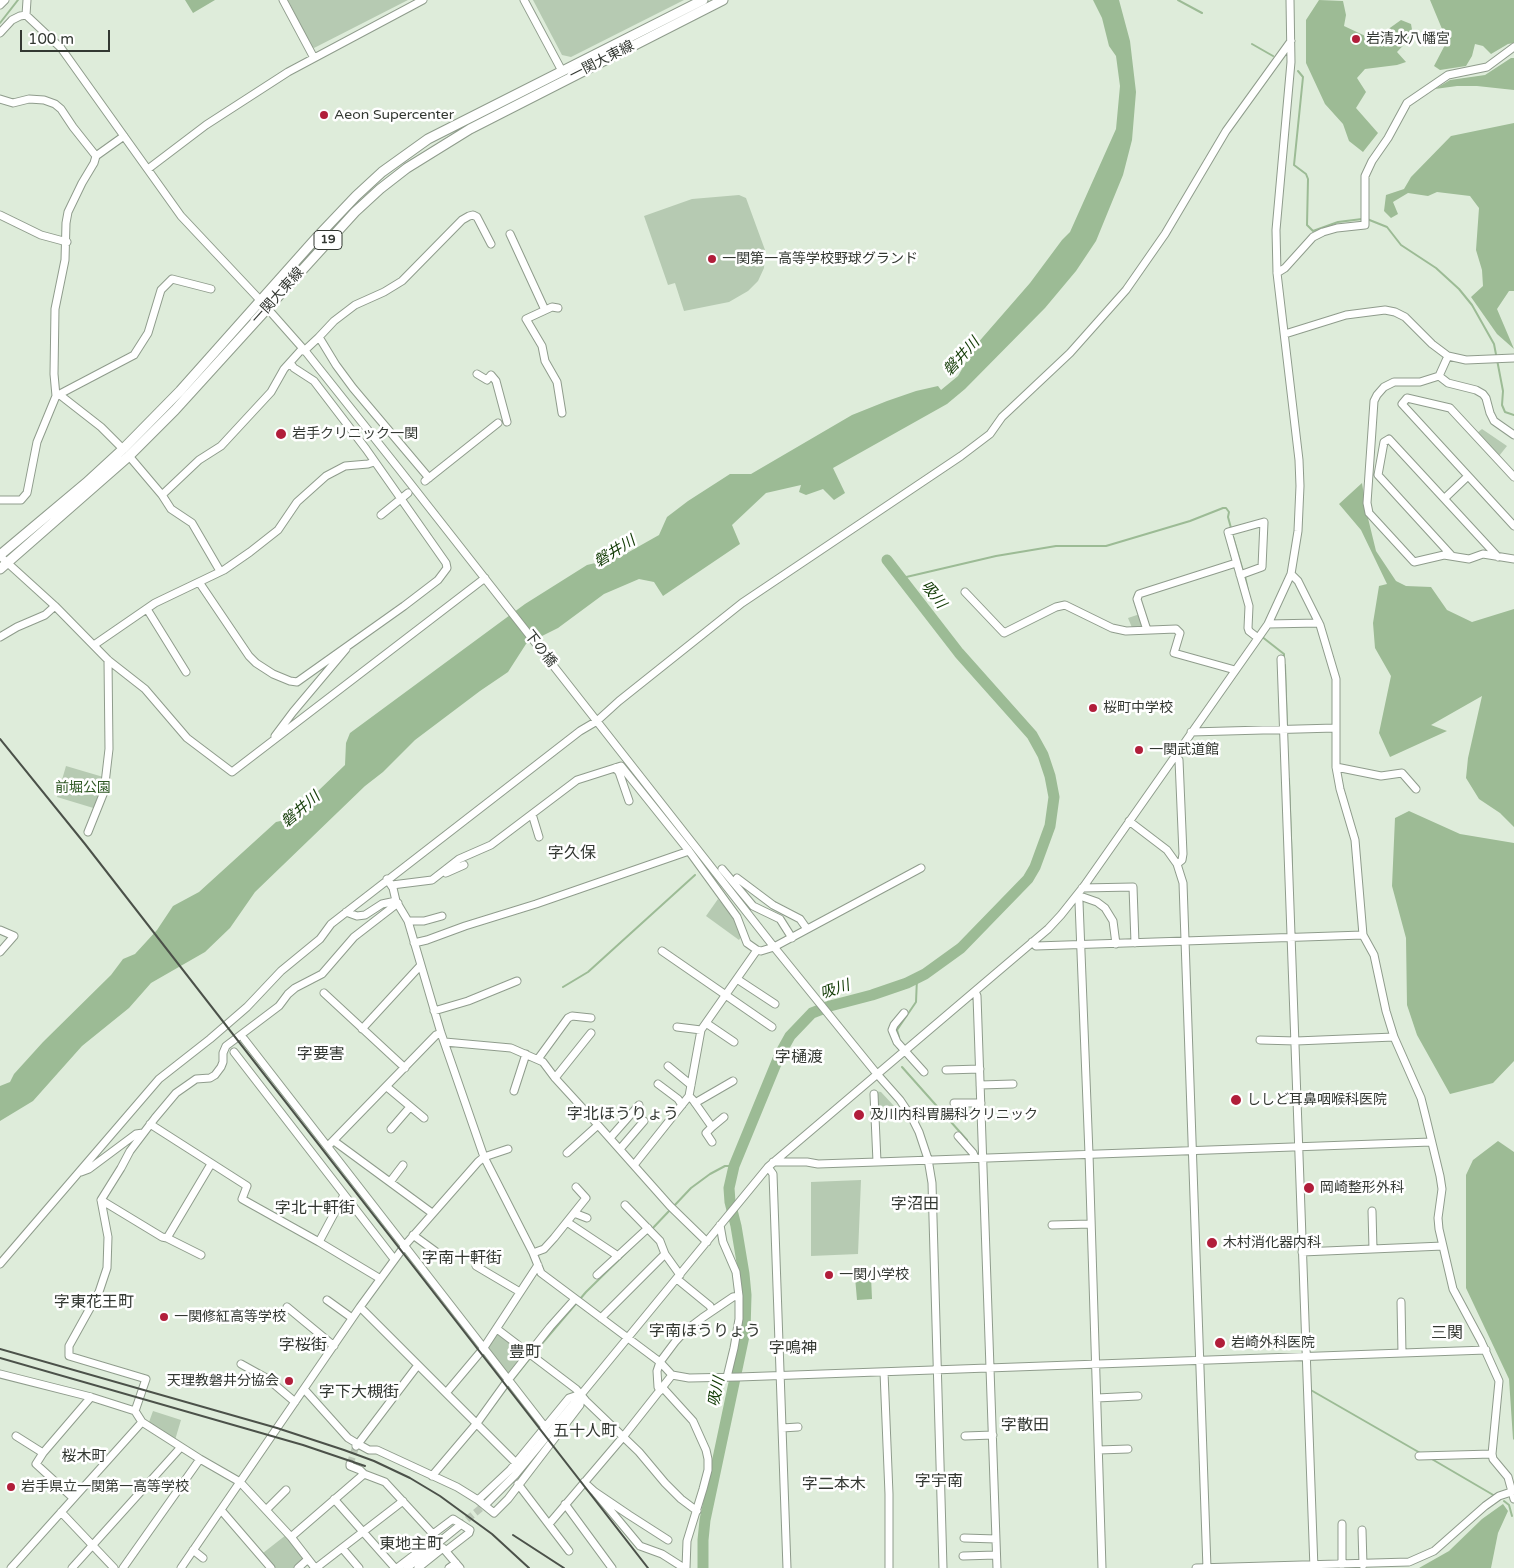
<!DOCTYPE html>
<meta charset="utf-8">
<style>
body{margin:0}
#map{position:relative;width:1514px;height:1568px;overflow:hidden;background:#deecda;font-family:"Varela Round",sans-serif}
canvas{display:block}
.scale{position:absolute;left:20px;top:30px;width:90px;height:22px;box-sizing:border-box;border:2px solid #333832;border-top:0;padding-left:6px;font-size:15px;line-height:18px;white-space:nowrap;color:#333832;-webkit-text-stroke:4px #fff;paint-order:stroke}
</style>
<div id="map">
<canvas width="1514" height="1568"></canvas>
<div class="scale">100 m</div>
</div>
<script>
const ctx = document.querySelector('canvas').getContext('2d');
ctx.lineJoin = 'round';
function fill(path, color) { ctx.fillStyle = color; ctx.fill(path, 'evenodd'); }
const poly = rows => new Path2D(rows.map(r => 'M' + r).join(''));
function stroke(path, color, width, dash) { ctx.strokeStyle = color; ctx.lineWidth = width; ctx.lineCap = dash ? 'butt' : 'round'; ctx.setLineDash(dash || []); ctx.stroke(path); }
function label(font, color, halo, rows, align = 'center') {
  ctx.font = font + ' "Varela Round","Noto Sans JP",sans-serif'; ctx.lineWidth = 5; ctx.setLineDash([]); ctx.textBaseline = 'middle'; ctx.strokeStyle = halo; ctx.fillStyle = color; for (const [text, x, y, turn = 0] of rows) {
    ctx.save(); ctx.translate(x, y); ctx.rotate((+turn || 0) * Math.PI / 180); ctx.textAlign = isNaN(turn) ? turn : align; if (halo) ctx.strokeText(text, 0, 0); ctx.fillText(text, 0, 0); ctx.restore();
  }
}
fill(poly([
 [288,0,408,0,314,48,311,46],
 [533,0,684,0,571,57,562,55],
 [739,195,746,198,765,250,764,268,758,281,748,291,729,302,684,311,675,283,668,285,644,216,692,199],
 [1482,429,1507,446,1499,456,1477,433],
 [1140,614,1145,625,1143,629,1133,630,1128,618],
 [66,766,110,779,100,810,57,797],
 [718,899,737,921,741,937,739,940,706,916],
 [875,1091,881,1092,894,1106,877,1107],
 [861,1180,858,1254,811,1256,811,1182],
 [498,1332,526,1352,507,1376,487,1351],
 [153,1411,181,1420,175,1440,149,1422],
 [286,1535,305,1559,294,1568,275,1568,263,1553]
]), '#b6cab2');
fill(poly([
 [1319,0,1343,1,1346,15,1344,26,1376,41,1387,30,1401,20,1411,24,1413,35,1397,52,1406,62,1397,65,1365,69,1357,78,1366,92,1356,108,1378,133,1363,152,1349,141,1343,124,1325,104,1306,63,1306,20],
 [1430,0,1514,0,1514,43,1508,44,1491,54,1483,46,1475,44,1472,56,1466,66,1440,70,1434,66,1447,41],
 [1511,58,1514,58,1514,90,1477,86,1457,86,1435,89,1450,80,1485,75],
 [1514,123,1514,291,1509,291,1497,309,1514,349,1497,334,1471,297,1483,286,1482,270,1476,250,1479,208,1470,196,1437,192,1428,196,1408,193,1393,202,1398,214,1391,218,1384,211,1386,195,1404,189,1411,177,1451,136],
 [1362,483,1367,514,1376,551,1396,581,1406,586,1431,587,1447,610,1472,622,1514,609,1514,827,1500,813,1479,799,1466,778,1468,758,1482,696,1431,725,1447,731,1390,757,1379,733,1391,676,1375,648,1373,623,1379,586,1387,584,1361,530,1339,504],
 [1409,811,1460,834,1514,843,1514,1061,1493,1083,1450,1094,1417,1035,1407,1005,1406,938,1392,886,1395,818],
 [1498,1141,1514,1152,1514,1440,1513,1439,1509,1379,1466,1288,1466,1175,1473,1160],
 [1503,1504,1508,1511,1498,1533,1491,1568,1419,1568,1449,1551,1482,1519]
]), '#9dbb95');
fill(poly([
 [185,0,215,0,193,13],
 [1093,0,1119,0,1130,41,1136,92,1132,140,1123,175,1096,241,1076,271,1045,308,965,389,947,404,833,468,845,493,834,500,823,489,806,495,799,492,801,485,766,493,732,525,740,544,663,596,654,582,639,579,604,594,558,628,526,644,508,672,480,691,415,740,383,772,365,786,255,892,230,928,205,952,151,983,129,1008,82,1046,33,1101,0,1121,0,1086,10,1082,14,1074,43,1042,111,975,123,959,135,954,157,930,173,906,199,892,276,822,289,819,345,765,346,743,350,733,525,604,587,565,620,557,659,535,667,517,688,501,730,474,751,474,852,415,887,401,916,391,938,386,941,390,958,376,976,345,1030,283,1062,240,1070,232,1116,129,1120,86,1116,56,1109,46,1102,18],
 [871,1276,872,1299,857,1300,855,1277]
]), '#9cbb95');
stroke(poly([
 [1178,0,1202,13],
 [0,23,18,0],
 [1252,44,1273,56],
 [1298,71,1303,77,1294,165,1306,174,1308,179,1307,225,1313,231,1338,222,1362,219],
 [1367,219,1387,227,1401,245,1436,268,1459,289,1472,305,1494,344,1503,391,1502,405,1505,412,1514,415],
 [1232,533,1243,571],
 [1245,576,1248,591],
 [902,578,996,556,1056,546,1106,546,1190,521,1223,508,1226,508,1229,512,1228,517,1231,528],
 [1261,636,1284,654,1284,660],
 [1285,665,1287,727],
 [1289,779,1292,867],
 [563,987,588,972,695,875],
 [899,1037,897,1030,916,1002,917,978],
 [902,1067,967,1140],
 [673,1207,691,1188,710,1174,725,1166,734,1166],
 [651,1230,670,1210],
 [534,1353,586,1292,634,1245],
 [512,1381,531,1357],
 [1309,1389,1422,1454],
 [494,1405,509,1385],
 [1430,1458,1495,1496],
 [1504,1501,1509,1505,1512,1516]
]), '#9cbb95', 2);
stroke(poly([
 [703,1568,703,1540,705,1520,745,1331,746,1295,744,1274,736,1226,730,1202,729,1188,734,1166,780,1054,790,1036,812,1013,830,1006,872,995,907,983,925,974,961,948,1028,879,1035,867,1050,826,1054,797,1050,776,1043,755,1032,735,959,653,887,560]
]), '#9cbb95', 11);
stroke(poly([
 [350,1464,356,1446],
 [459,1526,486,1504]
]), '#bcc8b8', 7, [7, 3.5]);
const minor = poly([
 [283,0,314,58],
 [524,0,562,71],
 [0,5,5,0],
 [26,15,27,0],
 [0,33,12,20,20,16,26,15,61,48,181,216,260,300,306,352,399,469,774,947,877,1074,900,1100,912,1118,919,1132,928,1159,932,1183,943,1568],
 [0,99,13,103,29,99,44,100,55,104,61,109,73,127,96,156],
 [148,169,206,125,288,72,423,0],
 [0,215,41,235,67,242],
 [510,234,545,310],
 [1277,273,1285,268,1313,237,1323,232,1337,228,1365,225,1365,176,1372,161,1388,138,1407,103,1448,75,1487,67,1514,47],
 [558,308,552,307,526,319,542,346,545,361,557,382,562,413],
 [1285,334,1346,315,1385,310,1395,312,1405,317,1432,344,1448,356,1466,360,1514,358],
 [304,351,319,337],
 [1448,356,1439,376,1420,382,1394,382,1384,387,1377,395,1374,401,1367,503,1369,513,1414,562,1444,555,1469,559,1483,554,1514,559],
 [477,374,487,380,491,375,496,381,507,422],
 [1439,376,1448,383,1476,390,1483,394,1486,398,1490,413,1494,421,1514,435],
 [60,395,101,427,123,449],
 [56,396,134,355,148,333,161,290,172,279,211,289],
 [129,456,162,495,171,509,192,523,220,571],
 [1514,477,1450,408,1407,398,1402,404,1514,526],
 [429,478,353,388,336,365,319,337,334,321,355,305,384,292,402,281,462,220,469,216,473,215,477,217,491,244],
 [425,481,498,423],
 [162,495,199,460,221,446,271,392,284,369,302,349],
 [1445,498,1468,476],
 [0,500,21,500,27,493,37,442,56,396,54,374,55,309,65,260,66,223,68,212,82,183,94,163,96,156,124,136],
 [381,515,408,493],
 [0,556,55,606,108,660,145,689,187,738,232,772,485,578],
 [1452,556,1378,475,1384,442,1389,439,1498,557],
 [1291,574,1298,581,1320,625,1336,679,1336,767,1340,789,1355,840,1363,935,1374,955,1386,1011,1394,1037,1421,1098,1426,1118,1440,1176,1442,1189,1438,1218,1439,1229,1453,1289,1481,1341,1499,1381,1492,1454,1493,1459,1508,1477,1514,1499],
 [1240,575,1262,567,1264,522,1228,532,1249,606,1248,628,1249,631,1258,638],
 [199,582,249,656,256,663,273,674,290,681,297,682,404,606,438,580,447,568,446,563,366,449,314,381,294,368,290,363],
 [965,592,1004,633,1056,607,1065,605,1112,628,1126,631,1176,629,1180,633,1174,653,1235,670],
 [147,609,186,672],
 [1268,624,1319,623],
 [1147,630,1137,599,1139,594,1236,563],
 [0,637,17,627,45,615,55,606],
 [94,645,155,603,224,570,250,552,278,530,297,502,326,476,345,466,368,464,374,462],
 [1281,659,1314,1568],
 [1191,732,1335,728],
 [275,736,293,712,346,649],
 [1175,756,1179,760,1183,854,1182,860,1177,864],
 [1336,767,1381,776,1402,773,1416,789],
 [615,768,619,772,629,801],
 [532,814,539,837],
 [1129,821,1167,850,1177,864,1183,883,1207,1568],
 [88,832,104,792,109,749,108,660],
 [722,869,753,906,780,919,792,938],
 [446,873,464,865],
 [737,878,773,905,800,919,807,929],
 [387,879,393,888,396,901,408,921,441,1033,484,1157,533,1253,541,1273,660,1362,672,1375,689,1378,739,1377,1486,1350],
 [392,885,432,880,459,859,491,845,577,780,621,766,689,851,737,917,747,943,757,950,701,1030,689,1096,634,1165],
 [1082,888,1133,887,1135,943],
 [1077,895,1079,902,1089,1154,1102,1568],
 [1077,895,1097,902,1105,908,1113,921,1116,944],
 [346,912,357,916,365,915,382,904,396,901],
 [408,921,424,921,442,916],
 [0,930,14,936,0,952],
 [1032,942,1036,946,1363,935],
 [414,943,427,940,465,926,536,904,689,851],
 [757,950,761,951,774,947,921,868],
 [662,951,772,1027],
 [737,979,775,1004],
 [975,991,977,996,997,1568],
 [324,993,405,1068],
 [434,1011,468,1001,517,981],
 [904,1013,894,1025,892,1030,897,1042,924,1072],
 [706,1023,734,1042],
 [677,1027,701,1030],
 [362,1029,420,966],
 [244,1039,545,1427],
 [1260,1040,1296,1041,1394,1037],
 [445,1042,511,1048,543,1062,555,1078,598,1125,670,1206,707,1242],
 [234,1052,394,1259],
 [538,1059,568,1018,572,1016,591,1018],
 [668,1066,691,1085],
 [946,1070,980,1069],
 [555,1078,591,1033],
 [658,1084,678,1099,682,1105],
 [980,1085,1013,1084],
 [387,1087,424,1118],
 [514,1091,526,1054],
 [874,1094,877,1162],
 [689,1096,693,1100,712,1127,706,1133,712,1142],
 [695,1103,733,1081],
 [954,1103,981,1103],
 [150,1124,247,1186,242,1199,319,1242,379,1278],
 [712,1127,724,1117],
 [391,1129,410,1107],
 [958,1136,973,1153,975,1158],
 [610,1138,639,1105],
 [334,1141,432,1213],
 [328,1146,436,1035,441,1033],
 [620,1149,644,1121],
 [567,1153,598,1125],
 [773,1162,807,1162,818,1164,877,1162,1431,1142],
 [768,1167,773,1174,787,1568],
 [81,1172,89,1169,136,1134,143,1133],
 [390,1182,403,1165],
 [101,1200,162,1237,167,1238,211,1164],
 [625,1205,660,1241,665,1254,680,1275],
 [1372,1211,1373,1249],
 [574,1213,587,1218],
 [567,1222,618,1256],
 [720,1225,723,1242,736,1272,739,1296,739,1319,734,1348,727,1377],
 [1052,1225,1091,1224],
 [413,1235,450,1262],
 [167,1238,201,1255],
 [319,1242,344,1195],
 [1302,1252,1443,1246],
 [533,1253,544,1249,554,1238,586,1198,576,1187],
 [0,1264,159,1079,210,1039,247,1007,281,971,320,939,331,924,580,731,597,721,619,701,742,603,961,456,990,434,1002,417,1070,353,1126,290,1165,234,1226,131,1291,41],
 [476,1266,520,1292],
 [597,1275,648,1228],
 [677,1279,710,1306,712,1311],
 [327,1300,352,1318],
 [1401,1302,1402,1353],
 [287,1307,334,1346],
 [360,1307,516,1463],
 [601,1318,665,1254],
 [497,1329,576,1389,586,1401,639,1452,665,1483,681,1499,697,1511],
 [241,1364,268,1379,295,1402],
 [884,1372,889,1494,889,1568],
 [0,1374,91,1397,135,1411,142,1422],
 [663,1388,693,1421,706,1450,708,1459,708,1470,703,1489,687,1541,686,1568],
 [304,1389,348,1438,358,1444,418,1365],
 [660,1391,658,1387,657,1371,660,1362,675,1342,686,1330,702,1318,733,1297,739,1296],
 [446,1393,483,1349,538,1265],
 [581,1394,580,1405,508,1499,494,1513,478,1500,510,1470,569,1398,581,1394],
 [1097,1398,1138,1396],
 [135,1411,146,1379,69,1356,69,1346,99,1292,107,1268,108,1237,101,1200,121,1168,130,1151,155,1118,176,1093,196,1079,210,1078,215,1075,221,1067,223,1062,223,1053,226,1046,279,1006,288,994,295,988,322,974,354,937,398,903],
 [782,1428,798,1427],
 [16,1436,43,1453],
 [965,1436,993,1435],
 [356,1446,358,1444,369,1450,377,1450,457,1487,478,1500],
 [1099,1450,1128,1449],
 [1419,1456,1492,1454],
 [350,1464,350,1466,360,1470,364,1474],
 [432,1476,477,1423,508,1380,550,1327,575,1299],
 [584,1482,595,1492,629,1515,668,1540],
 [518,1484,569,1551],
 [595,1492,640,1546,662,1554,684,1568],
 [73,1498,36,1464,43,1453,91,1397],
 [334,1499,395,1568],
 [486,1504,515,1475,768,1167,1048,929,1061,915,1084,886,1268,624,1291,574,1298,531,1300,486,1299,460,1277,273,1276,230,1291,62,1290,0],
 [565,1504,612,1568],
 [221,1510,271,1568],
 [266,1510,286,1490],
 [61,1512,114,1568],
 [549,1524,623,1437,672,1375],
 [1342,1524,1342,1565],
 [1362,1530,1363,1565],
 [291,1537,364,1474,385,1482,433,1534,453,1519,470,1530,469,1533,447,1550],
 [964,1538,996,1539],
 [342,1548,359,1568],
 [193,1550,203,1558],
 [963,1556,996,1555],
 [11,1568,142,1422,200,1459,240,1482,291,1537,315,1568],
 [72,1568,181,1447],
 [123,1568,200,1459],
 [181,1568,360,1307,406,1244,478,1162,484,1157,508,1149],
 [298,1568,308,1559],
 [316,1568,403,1501],
 [397,1568,435,1539,433,1534],
 [407,1568,459,1526],
 [418,1568,443,1548,460,1568],
 [449,1568,456,1563],
 [1196,1568,1409,1562,1434,1551,1485,1506,1499,1496,1514,1491]
]);
const major = poly([
 [0,555,86,483,123,449,180,391,318,236,356,196,382,172,428,139,703,0],
 [0,569,129,456,175,410,355,212,380,189,407,168,470,129,723,0]
]);
stroke(minor, '#8f9c8c', 9);
stroke(major, '#8f9c8c', 11);
stroke(minor, '#fff', 7);
stroke(major, '#fff', 9);
stroke(poly([
 [0,739,85,844,648,1568],
 [0,1349,277,1428,344,1450,374,1461,410,1478,440,1496,492,1534,529,1568],
 [0,1358,303,1445,365,1466],
 [513,1535,564,1568]
]), '#4b5149', 2);
for (const [x, y, r, color] of [
 [1356,39,5,"#b11e3a"],
 [324,115,5,"#b11e3a"],
 [712,259,5,"#b11e3a"],
 [281,434,6,"#b11e3a"],
 [1093,708,5,"#b11e3a"],
 [1139,750,5,"#b11e3a"],
 [1236,1100,6,"#b11e3a"],
 [859,1115,6,"#b11e3a"],
 [1309,1188,6,"#b11e3a"],
 [1212,1243,6,"#b11e3a"],
 [829,1275,5,"#b11e3a"],
 [164,1317,5,"#b11e3a"],
 [1220,1343,6,"#b11e3a"],
 [289,1381,5,"#b11e3a"],
 [11,1487,5,"#b11e3a"]
]) { const dot = new Path2D(); dot.arc(x, y, r, 0, 2 * Math.PI); ctx.fillStyle = color; ctx.fill(dot); stroke(dot, '#fff', 2); }
for (const [x, y, w] of [
 [328,240,28]
]) { const box = new Path2D(); box.roundRect(x - w / 2, y - 9.5, w, 19, 4); ctx.fillStyle = '#fff'; ctx.fill(box); stroke(box, '#333832', 1); }
label('bold 12px', '#333832', null, [
 ["19",328,240]
]);
label('14px', '#333832', '#fff', [
 ["岩清水八幡宮",1366,39],
 ["Aeon Supercenter",334,115],
 ["一関第一高等学校野球グランド",722,259],
 ["岩手クリニック一関",292,434],
 ["桜町中学校",1103,708],
 ["一関武道館",1149,750],
 ["ししど耳鼻咽喉科医院",1247,1100],
 ["及川内科胃腸科クリニック",870,1115],
 ["岡崎整形外科",1320,1188],
 ["木村消化器内科",1223,1243],
 ["一関小学校",839,1275],
 ["一関修紅高等学校",174,1317],
 ["岩崎外科医院",1231,1343],
 ["天理教磐井分協会",279,1381,"right"],
 ["岩手県立一関第一高等学校",21,1487]
], 'left');
label('14px', '#333832', '#fff', [
 ["一関大東線",602,61,-27],
 ["一関大東線",278,296,-48],
 ["下の橋",540,649,52]
]);
label('14px', '#2f5824', '#fff', [
 ["前堀公園",83,788]
]);
label('italic 15px', '#123b05', '#fff', [
 ["磐井川",962,357,-48],
 ["磐井川",615,552,-32],
 ["吸川",933,595,52],
 ["磐井川",301,810,-41],
 ["吸川",835,990,-18],
 ["吸川",717,1392,-78]
]);
label('15px', '#333832', '#fff', [
 ["桜木町",84,1457]
]);
label('16px', '#333832', '#fff', [
 ["字久保",572,854],
 ["字要害",321,1055],
 ["字樋渡",799,1058],
 ["字北ほうりょう",623,1115],
 ["字沼田",915,1205],
 ["字北十軒街",315,1209],
 ["字南十軒街",462,1259],
 ["字東花王町",94,1303],
 ["字南ほうりょう",705,1332],
 ["三関",1447,1334],
 ["字桜街",303,1346],
 ["字鳴神",793,1349],
 ["豊町",525,1353],
 ["字下大槻街",359,1393],
 ["字散田",1025,1426],
 ["五十人町",585,1432],
 ["字宇南",939,1482],
 ["字二本木",834,1485],
 ["東地主町",411,1545]
]);
</script>
